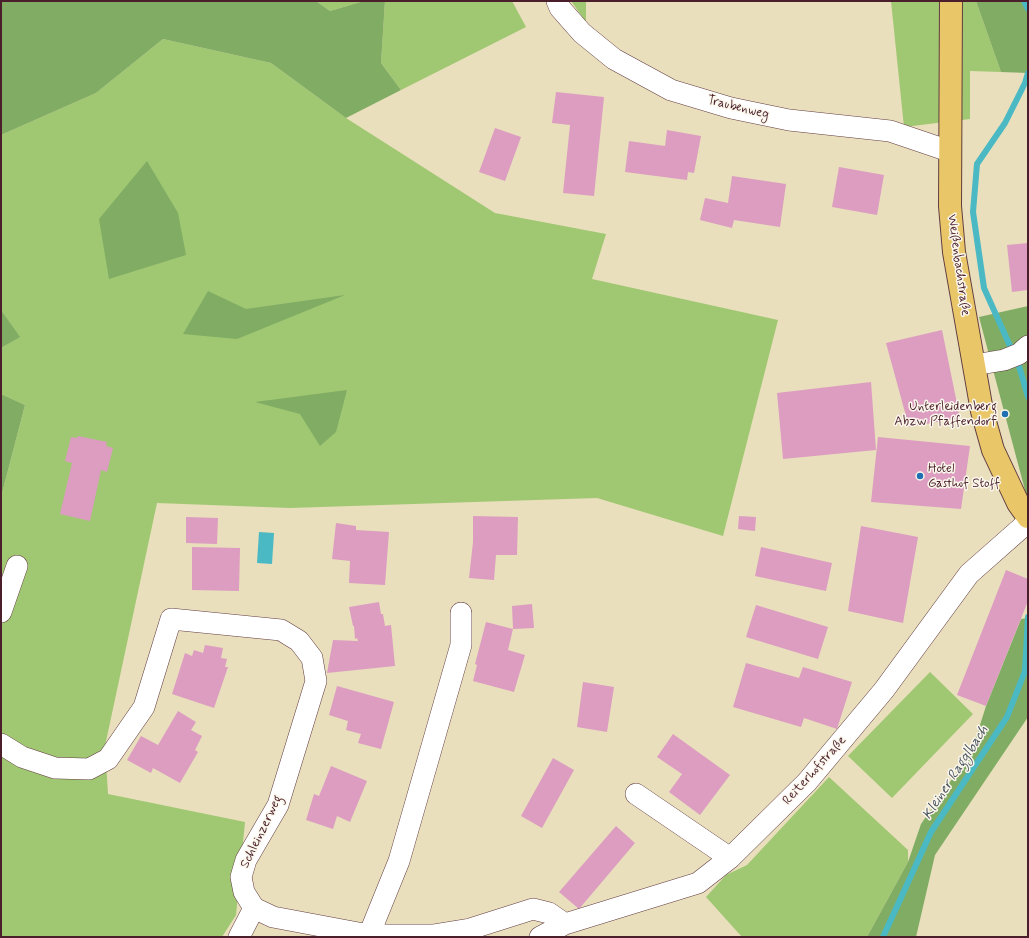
<!DOCTYPE html>
<meta charset="utf-8">
<style>
body{margin:0}
#map{position:relative;width:1029px;height:938px;overflow:hidden;background:#e9dfbc;font-family:Mynerve,sans-serif}
canvas{display:block}
.frame{position:absolute;inset:0;border:2px solid #4a1f2b;pointer-events:none}
</style>
<div id="map">
<canvas width="1029" height="938"></canvas>
<div class="frame"></div>
</div>
<script>
const ctx = document.querySelector('canvas').getContext('2d');
ctx.lineJoin = 'round';
function fill(path, color) { ctx.fillStyle = color; ctx.fill(path, 'evenodd'); }
const poly = rows => new Path2D(rows.map(r => 'M' + r).join(''));
function stroke(path, color, width, dash) { ctx.strokeStyle = color; ctx.lineWidth = width; ctx.lineCap = dash ? 'butt' : 'round'; ctx.setLineDash(dash || []); ctx.stroke(path); }
function label(font, color, halo, rows, align = 'center') {
  ctx.font = font + ' Mynerve,sans-serif'; ctx.lineWidth = 3; ctx.setLineDash([]); ctx.textBaseline = 'middle'; ctx.strokeStyle = halo; ctx.fillStyle = color; for (const [text, x, y, turn = 0] of rows) {
    ctx.save(); ctx.translate(x, y); ctx.rotate((+turn || 0) * Math.PI / 180); ctx.textAlign = isNaN(turn) ? turn : align; if (halo) ctx.strokeText(text, 0, 0); ctx.fillText(text, 0, 0); ctx.restore();
  }
}
fill(poly([
 [316,1,364,1,330,11],
 [385,1,512,1,526,27,401,90,381,63],
 [571,1,586,1,586,22],
 [891,1,976,1,1001,72,970,71,970,119,904,127],
 [163,39,271,63,346,118,495,213,606,234,592,279,778,320,723,536,597,498,290,508,157,503,105,746,108,794,245,822,236,915,222,937,1,937,1,497,25,405,1,394,1,348,19,337,1,310,1,135,96,93],
 [930,672,973,714,892,798,848,756],
 [829,777,908,850,908,862,867,937,742,937,706,897,726,875,747,865]
]), '#a0c772');
fill(poly([
 [1,1,316,1,330,11,364,1,385,1,381,63,401,90,346,118,271,63,163,39,96,93,1,135],
 [976,1,1028,1,1028,73,1001,72],
 [147,161,178,213,186,255,109,279,99,219],
 [208,291,246,309,345,295,237,339,183,334],
 [1028,306,1028,494,1026,494,979,317],
 [1,310,20,337,1,348],
 [347,390,336,432,320,446,300,414,255,402],
 [1,394,25,405,1,497],
 [1028,618,1028,717,935,855,916,937,867,937,908,862,921,824,972,750,986,706,1021,619]
]), '#80ac64');
fill(poly([
 [259,532,274,533,272,564,257,563]
]), '#4bb9c3');
stroke(poly([
 [1024,1,1028,9],
 [1028,73,1025,83,1005,123,977,164,973,212,984,288,1019,366,1028,397],
 [883,937,931,832,1007,717,1025,671,1028,617]
]), '#4bb9c3', 6);
fill(poly([
 [556,92,604,97,594,196,563,193,570,125,552,123],
 [495,128,521,137,505,181,479,172],
 [667,130,701,136,694,173,688,172,687,180,625,172,629,141,665,146],
 [839,167,884,175,877,215,832,207],
 [732,176,786,184,780,227,734,220,732,228,700,220,705,198,728,203],
 [1028,243,1028,290,1012,292,1007,245],
 [942,330,960,418,909,427,886,343],
 [871,382,876,450,783,459,777,393],
 [78,436,107,442,106,446,113,448,107,472,101,470,90,521,60,514,72,463,65,461,71,437,77,438],
 [878,437,970,446,961,509,871,502],
 [473,516,518,517,517,555,496,555,494,580,469,578,473,542],
 [739,516,756,517,755,531,738,529],
 [186,517,218,518,217,544,186,543],
 [336,523,356,526,356,530,389,532,385,585,349,583,350,561,332,559],
 [861,526,918,537,903,623,848,611],
 [192,547,240,548,239,591,192,590],
 [761,547,832,563,826,591,755,576],
 [1006,570,1028,579,1028,601,986,706,957,695],
 [379,602,381,614,383,614,385,626,391,625,395,666,327,673,333,640,358,641,357,638,355,639,354,626,353,626,349,607],
 [532,604,534,628,513,629,508,650,525,655,514,692,473,681,477,665,475,664,486,622,513,629,512,606],
 [756,605,828,627,818,659,746,637],
 [205,645,223,648,221,658,227,659,225,667,228,667,214,708,172,694,185,653,192,656,194,650,203,653],
 [746,663,799,678,803,667,852,682,837,729,804,718,801,727,733,707],
 [583,682,614,687,607,732,577,727],
 [337,686,394,702,381,749,358,743,361,734,346,730,348,721,329,715],
 [178,711,196,722,191,730,202,736,195,750,198,752,180,783,153,768,151,773,127,760,141,736,158,745],
 [673,734,730,775,700,815,669,792,682,774,657,757],
 [553,758,574,770,542,828,521,816],
 [331,766,367,781,350,822,337,816,333,829,306,820,314,794,319,796],
 [616,826,635,843,579,909,559,892]
]), '#dc9dc1');
const minor = poly([
 [557,1,560,8,582,33,614,59,671,90,731,108,789,120,890,131,949,151],
 [974,365,1004,360,1019,354,1028,346],
 [1,612,17,566],
 [1,744,22,757,55,768,89,769,108,759,144,707,171,619,281,630,299,641,312,658,316,681,278,805,246,860,241,877,244,892,254,908,273,917,369,935,433,935,470,929,533,909,549,913,565,924],
 [636,794,730,858],
 [369,935,399,861,461,645,461,613],
 [239,937,254,908],
 [540,937,565,924,698,883,730,858,807,782,884,690,969,574,1028,522]
]);
const major = poly([
 [951,1,950,206,954,252,982,411,993,450,1018,503,1028,517]
]);
stroke(minor, '#623c41', 22);
stroke(major, '#623c41', 24);
stroke(minor, '#fff', 21);
stroke(major, '#e9c769', 22);
for (const [x, y, r, color] of [
 [1005,414,4,"#1f6fb2"],
 [920,476,4,"#1f6fb2"]
]) { const dot = new Path2D(); dot.arc(x, y, r, 0, 2 * Math.PI); ctx.fillStyle = color; ctx.fill(dot); stroke(dot, '#fbf7ec', 1.5); }
label('13px', '#4a1f2b', '#fbf7ec', [
 ["Traubenweg",738,108,14],
 ["Weißenbachstraße",958,265,82],
 ["Reiterhofstraße",815,771,-48],
 ["Schleinzerweg",262,832,-64]
]);
label('13px', '#4a1f2b', '#fbf7ec', [
 ["Unterleidenberg",997,407],
 ["Abzw Pfaffendorf",997,422],
 ["Hotel",928,469,"left"],
 ["Gasthof Stoff",928,484,"left"]
], 'right');
label('italic 14px', '#4a5560', '#fbf7ec', [
 ["Kleiner Ragglbach",956,773,-57]
]);
</script>
